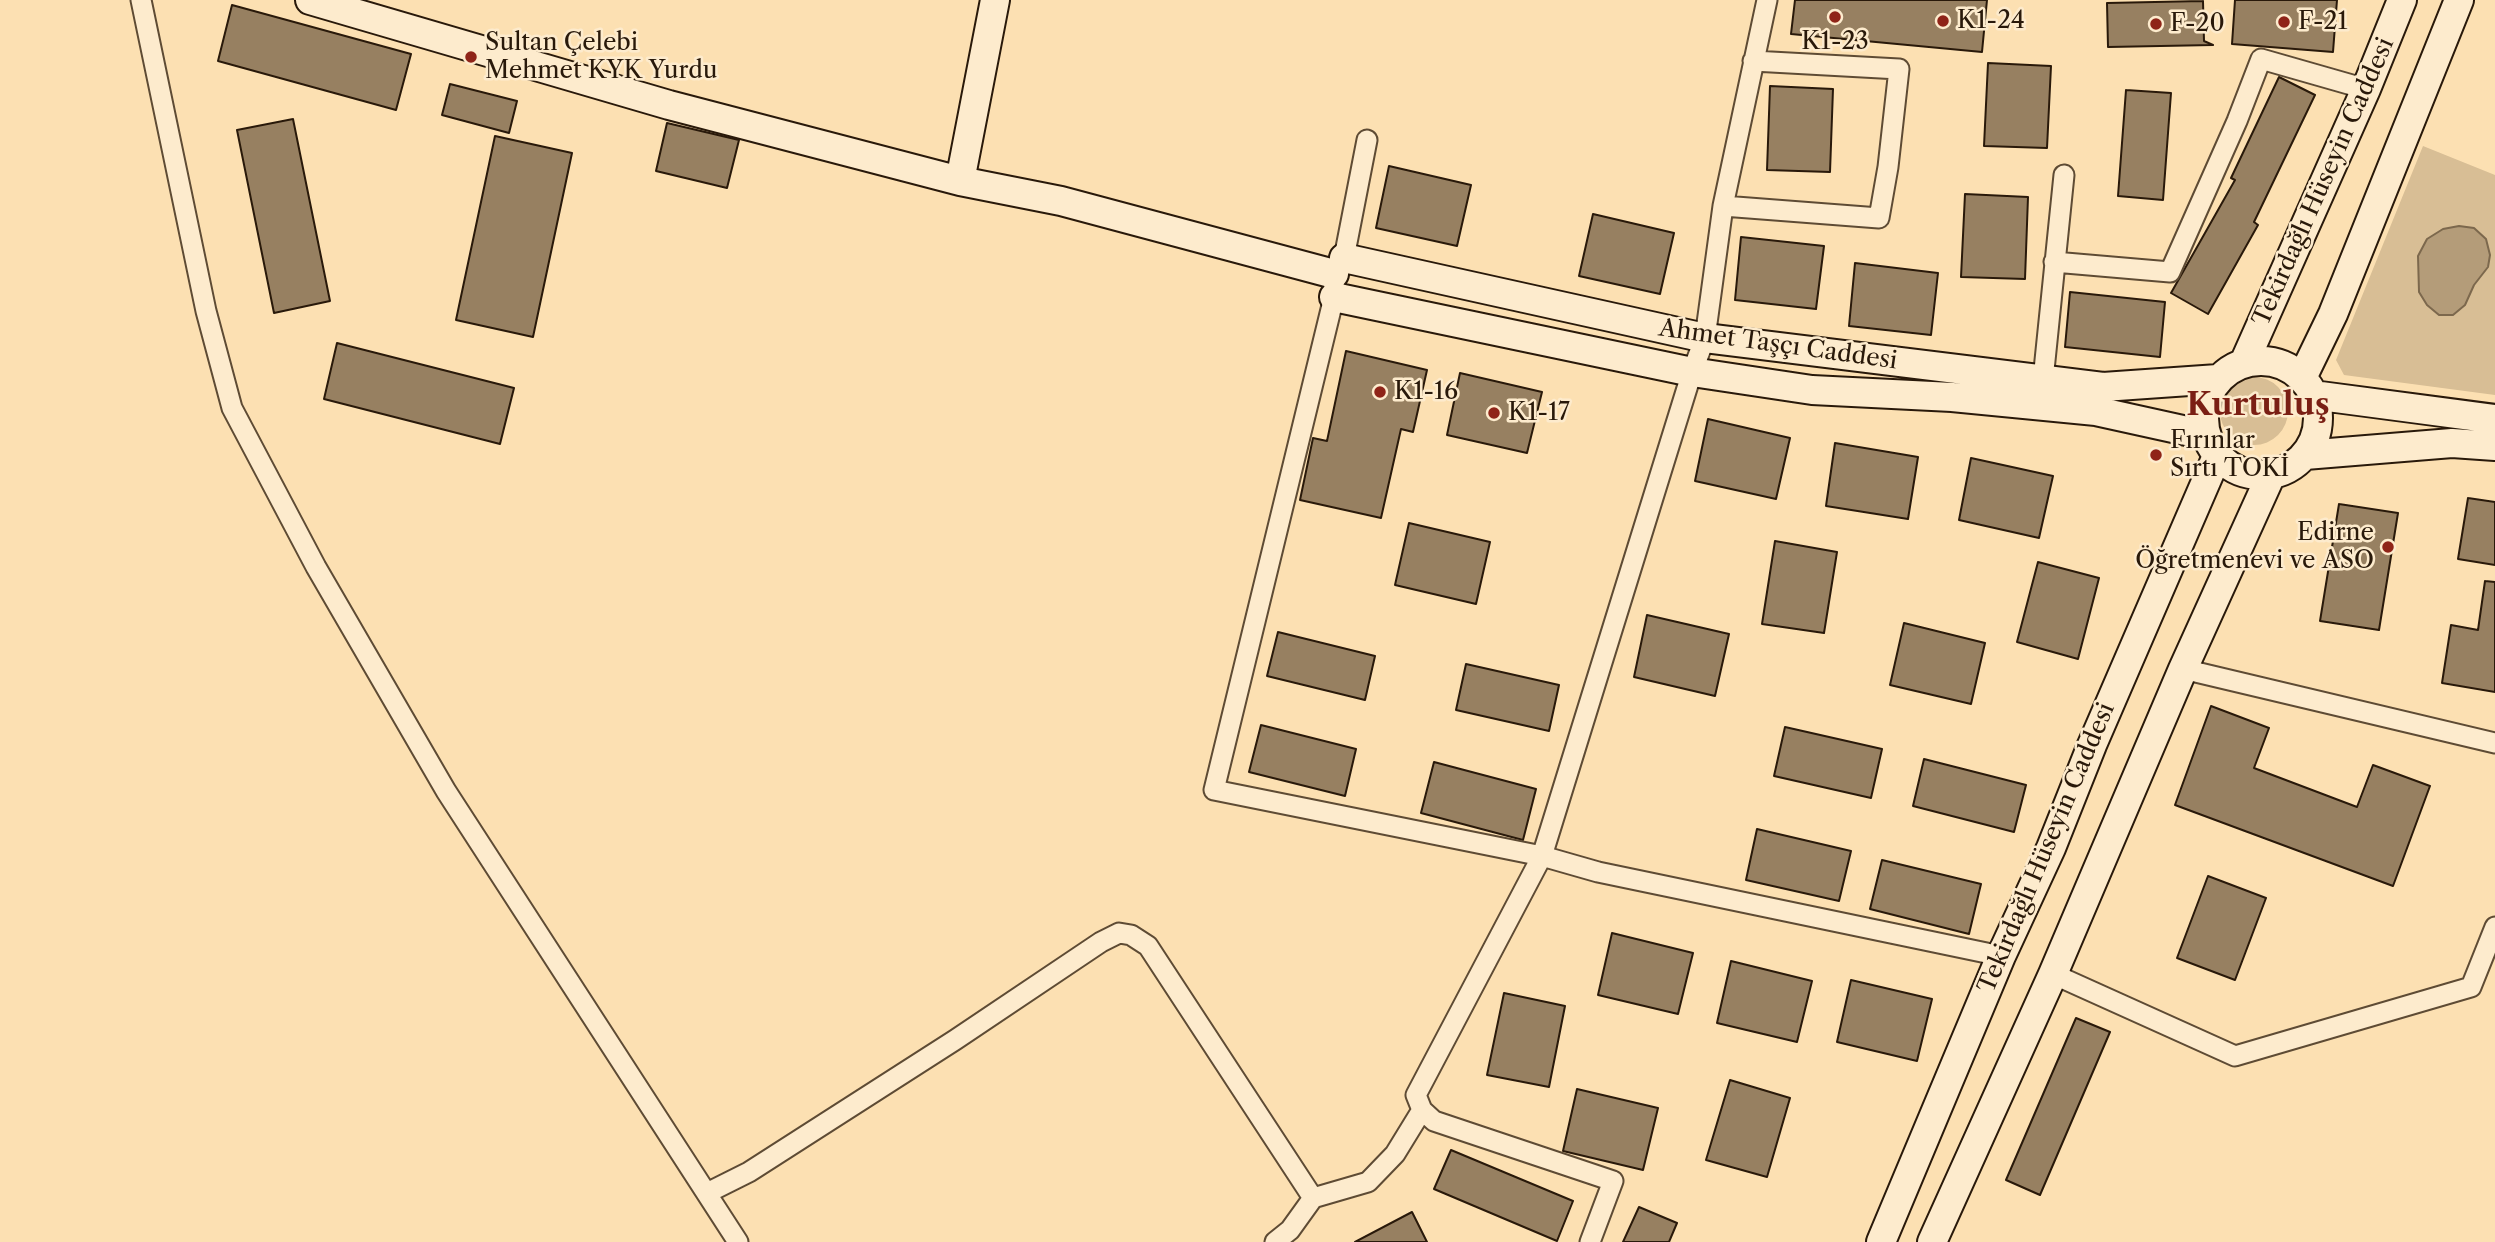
<!DOCTYPE html>
<meta charset="utf-8">
<style>
body{margin:0}
canvas{display:block;background:#fce0b2}
</style>
<canvas width="2495" height="1242"></canvas>
<script>
const ctx = document.querySelector('canvas').getContext('2d');
ctx.lineJoin = 'round';
function fill(path, color) { ctx.fillStyle = color; ctx.fill(path, 'evenodd'); }
const poly = rows => new Path2D(rows.map(r => 'M' + r).join(''));
function stroke(path, color, width, dash) { ctx.strokeStyle = color; ctx.lineWidth = width; ctx.lineCap = dash ? 'butt' : 'round'; ctx.setLineDash(dash || []); ctx.stroke(path); }
function label(font, color, halo, rows, align = 'center') {
  ctx.font = font + ' "Libre Caslon Text",serif'; ctx.lineWidth = 5; ctx.setLineDash([]); ctx.textBaseline = 'middle'; ctx.strokeStyle = halo; ctx.fillStyle = color; for (const [text, x, y, turn = 0] of rows) {
    ctx.save(); ctx.translate(x, y); ctx.rotate((+turn || 0) * Math.PI / 180); ctx.textAlign = isNaN(turn) ? turn : align; if (halo) ctx.strokeText(text, 0, 0); ctx.fillText(text, 0, 0); ctx.restore();
  }
}
fill(poly([
 [2423,146,2495,175,2495,395,2344,375,2336,360],
 '2220 411a34 34 0 1 1 68 0a34 34 0 1 1-68 0Z'
]), '#d8be95');
const water = poly([
 [2459,226,2474,228,2486,239,2490,255,2488,267,2474,285,2465,305,2453,315,2439,315,2427,305,2419,292,2418,256,2427,239,2443,229,2459,226]
]);
fill(water, '#b49c79');
stroke(water, '#7c684d', 2);
const building = poly([
 [1795,0,1987,0,1982,52,1791,34,1795,0],
 [2235,0,2337,0,2333,52,2232,44,2235,0],
 [2203,1,2204,41,2213,45,2108,47,2107,3,2203,1],
 [232,5,411,54,396,110,218,61,232,5],
 [1988,63,2051,66,2047,148,1984,146,1988,63],
 [2279,77,2315,95,2254,222,2258,225,2208,314,2171,293,2235,180,2231,178,2279,77],
 [450,84,517,101,509,133,442,115,450,84],
 [1770,86,1833,89,1830,172,1767,170,1770,86],
 [2126,90,2171,93,2163,200,2118,196,2126,90],
 [293,119,330,301,274,313,237,130,293,119],
 [667,123,739,140,727,188,656,171,667,123],
 [495,136,572,153,533,337,456,320,495,136],
 [1389,166,1471,185,1457,246,1376,228,1389,166],
 [1965,194,2028,197,2025,279,1961,277,1965,194],
 [1593,214,1674,233,1660,294,1579,276,1593,214],
 [1741,237,1824,246,1816,309,1735,300,1741,237],
 [1855,263,1938,273,1931,335,1849,326,1855,263],
 [2070,292,2165,302,2160,357,2065,347,2070,292],
 [337,343,514,388,500,444,324,399,337,343],
 [1346,351,1427,370,1413,432,1401,429,1381,518,1300,500,1313,438,1327,441,1346,351],
 [1460,373,1542,392,1527,453,1447,435,1460,373],
 [1708,419,1790,438,1776,499,1695,481,1708,419],
 [1835,443,1918,457,1908,519,1826,506,1835,443],
 [1971,458,2053,476,2039,538,1959,520,1971,458],
 [2468,498,2495,502,2495,565,2458,559,2468,498],
 [2339,504,2398,513,2379,630,2320,621,2339,504],
 [1409,523,1490,542,1476,604,1395,585,1409,523],
 [1775,541,1837,552,1824,633,1762,624,1775,541],
 [2038,562,2099,578,2078,659,2017,642,2038,562],
 [2485,581,2495,582,2495,692,2442,683,2451,625,2478,630,2485,581],
 [1647,615,1729,634,1715,696,1634,677,1647,615],
 [1904,623,1985,643,1971,704,1890,685,1904,623],
 [1278,632,1375,656,1365,700,1267,676,1278,632],
 [1466,664,1559,685,1549,731,1456,710,1466,664],
 [2211,706,2269,728,2254,768,2357,807,2373,765,2430,786,2393,886,2175,805,2211,706],
 [1261,725,1356,749,1345,796,1249,772,1261,725],
 [1785,727,1882,749,1871,798,1774,776,1785,727],
 [1924,759,2026,785,2014,832,1913,806,1924,759],
 [1434,762,1536,789,1523,840,1421,813,1434,762],
 [1757,829,1851,851,1839,901,1746,880,1757,829],
 [1882,860,1981,884,1969,934,1870,909,1882,860],
 [2208,876,2266,898,2235,980,2177,958,2208,876],
 [1612,933,1693,953,1678,1014,1598,995,1612,933],
 [1731,961,1812,981,1797,1042,1717,1023,1731,961],
 [1851,980,1932,999,1917,1061,1837,1042,1851,980],
 [1504,993,1565,1006,1549,1087,1487,1075,1504,993],
 [2076,1018,2110,1032,2040,1195,2006,1180,2076,1018],
 [1730,1080,1790,1098,1767,1177,1706,1160,1730,1080],
 [1577,1089,1658,1108,1643,1170,1563,1151,1577,1089],
 [1451,1150,1573,1201,1557,1241,1434,1189,1451,1150],
 [1639,1207,1677,1223,1669,1242,1623,1242,1639,1207],
 [1412,1212,1427,1242,1355,1242,1412,1212]
]);
fill(building, '#978061');
stroke(building, '#29190a', 2);
const street = poly([
 [141,0,206,311,232,408,316,567,446,791,738,1242],
 [1367,140,1344,258,1334,274,1334,297,1214,790,1542,856,1598,872,2001,956],
 [1723,206,1879,218,1888,167,1899,69,1753,61],
 [2054,262,2170,272,2237,121,2261,59,2366,89],
 [2043,380,2064,175],
 [2183,669,2495,743],
 [2053,974,2235,1056,2471,987,2495,927],
 [707,1193,749,1172,955,1040,1101,942,1119,933,1131,935,1148,946,1313,1198],
 [1275,1242,1290,1230,1313,1198,1368,1182,1395,1154,1422,1110],
 [1590,1242,1613,1181,1434,1121,1422,1110,1416,1095,1542,856,1692,372,1705,338,1723,206,1767,0]
]);
const secondary = poly([
 [310,0,669,105,960,181,1061,201,1334,274],
 [960,181,995,0],
 [1344,258,1705,338,2103,387,2218,379],
 [1334,297,1692,372,1812,390,1952,397,2096,411,2205,435],
 '2204 418a57 57 0 1 1 114 0a57 57 0 1 1-114 0Z',
 [2244,363,2366,89,2402,0],
 [2302,378,2333,314,2459,0],
 [2313,395,2495,419],
 [2305,455,2452,443,2495,446],
 [1881,1242,2001,956,2051,848,2092,745,2217,456],
 [1932,1242,2053,974,2183,669,2271,475]
]);
stroke(street, '#5e4b34', 23);
stroke(secondary, '#29190a', 32);
stroke(street, '#fdebcd', 19);
stroke(secondary, '#fdebcd', 28);
for (const [x, y, r, color] of [
 [1835,17,7,"#8f2418"],
 [1943,21,7,"#8f2418"],
 [2284,22,7,"#8f2418"],
 [2156,24,7,"#8f2418"],
 [471,57,7,"#8f2418"],
 [1380,392,7,"#8f2418"],
 [1494,413,7,"#8f2418"],
 [2156,455,7,"#8f2418"],
 [2388,547,7,"#8f2418"]
]) { const dot = new Path2D(); dot.arc(x, y, r, 0, 2 * Math.PI); ctx.fillStyle = color; ctx.fill(dot); stroke(dot, '#fdebcd', 2.5); }
label('24px', '#29190a', '#fdebcd', [
 ["K1-24",1957,21],
 ["F-21",2298,22],
 ["F-20",2170,24],
 ["K1-23",1835,42,"center"],
 ["Sultan Çelebi",485,43],
 ["Mehmet KYK Yurdu",485,71],
 ["K1-16",1394,392],
 ["K1-17",1508,413],
 ["Fırınlar",2170,441],
 ["Sırtı TOKİ",2170,469],
 ["Edirne",2374,533,"right"],
 ["Öğretmenevi ve ASO",2374,561,"right"]
], 'left');
label('24px', '#29190a', '#fdebcd', [
 ["Tekirdağlı Hüseyin Caddesi",2324,182,-66],
 ["Ahmet Taşçı Caddesi",1778,345,8],
 ["Tekirdağlı Hüseyin Caddesi",2047,848,-67]
]);
label('bold 32px', '#7a1f14', '#fdebcd', [
 ["Kurtuluş",2258,406]
]);
</script>
